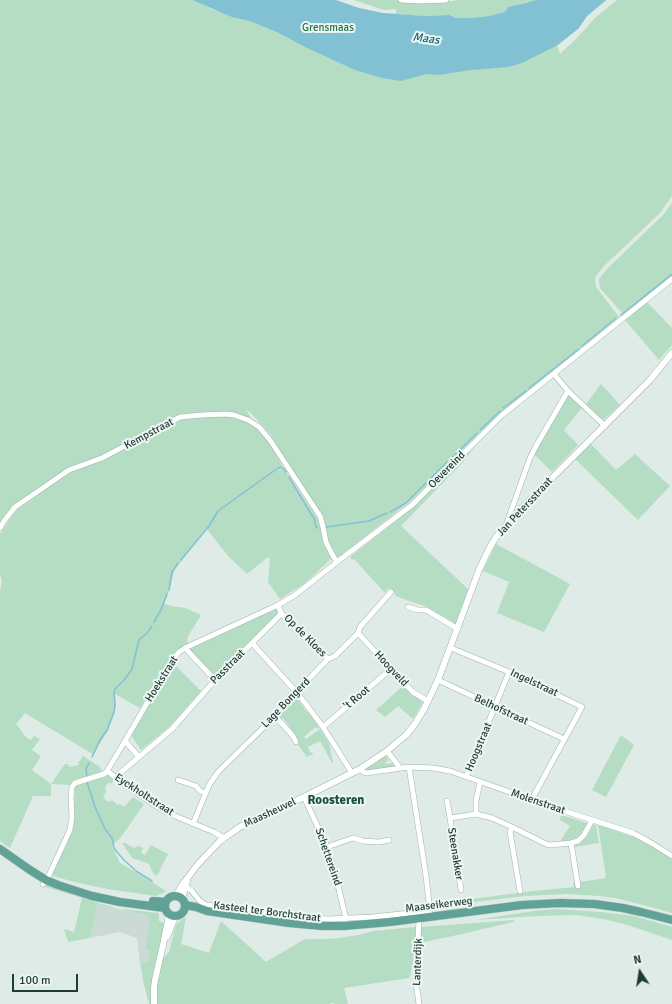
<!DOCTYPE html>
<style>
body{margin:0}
#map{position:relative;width:672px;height:1004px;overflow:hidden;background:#deebe6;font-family:Signika,sans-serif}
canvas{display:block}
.north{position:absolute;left:620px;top:952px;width:40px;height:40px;-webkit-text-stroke:3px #eef7f3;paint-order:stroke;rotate:348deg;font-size:11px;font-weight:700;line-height:16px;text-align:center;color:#1f3b35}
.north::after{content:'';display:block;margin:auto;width:14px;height:18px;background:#1f3b35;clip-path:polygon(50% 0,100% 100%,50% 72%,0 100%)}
.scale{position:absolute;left:12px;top:974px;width:66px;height:18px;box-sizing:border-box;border:2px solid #1f3b35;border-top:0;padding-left:5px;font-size:12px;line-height:14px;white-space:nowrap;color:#1f3b35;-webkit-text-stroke:3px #eef7f3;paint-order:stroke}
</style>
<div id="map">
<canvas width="672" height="1004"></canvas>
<div class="north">N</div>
<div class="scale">100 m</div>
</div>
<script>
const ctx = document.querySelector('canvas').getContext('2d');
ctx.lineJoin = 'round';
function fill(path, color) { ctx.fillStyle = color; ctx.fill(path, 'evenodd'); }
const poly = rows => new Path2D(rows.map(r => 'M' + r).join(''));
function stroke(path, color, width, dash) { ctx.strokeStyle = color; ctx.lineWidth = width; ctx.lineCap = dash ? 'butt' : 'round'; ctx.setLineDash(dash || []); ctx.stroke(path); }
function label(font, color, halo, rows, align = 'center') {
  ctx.font = font + ' Signika,sans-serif'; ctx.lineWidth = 4; ctx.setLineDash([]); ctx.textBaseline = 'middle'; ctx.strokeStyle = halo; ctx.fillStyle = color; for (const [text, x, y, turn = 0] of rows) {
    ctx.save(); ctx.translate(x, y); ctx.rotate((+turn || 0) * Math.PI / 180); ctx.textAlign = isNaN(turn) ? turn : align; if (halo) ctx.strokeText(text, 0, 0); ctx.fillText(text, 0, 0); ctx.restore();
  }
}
fill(poly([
 [98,904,148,916,151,924,147,936,147,950,150,950,149,963,140,963,137,938,120,932,90,938]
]), '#ccdad5');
fill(poly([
 [0,0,192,0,214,10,395,42,588,0,607,0,588,15,579,28,557,46,560,54,576,39,596,17,617,0,672,0,672,196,660,213,604,266,596,276,595,280,596,287,619,317,502,412,462,450,414,498,340,556,337,557,333,551,327,539,325,522,323,518,287,463,271,435,251,413,246,409,252,420,225,412,214,412,179,415,168,419,107,453,67,469,14,506,6,515,0,524],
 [354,0,394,0,411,2,442,2,460,0,535,0,526,3,508,7,505,12,489,16,472,18,456,18,449,15,425,16,396,14,396,9,384,10],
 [672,203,672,276,623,314,600,288,599,282,599,279,609,267,663,215],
 [647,302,672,328,672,345,659,360,625,320],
 [601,384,620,405,604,419,602,419,586,404],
 [569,393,583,406,564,430,578,445,552,472,534,454],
 [214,415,238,418,256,426,270,442,282,466,318,519,320,525,323,541,332,558,304,584,280,599,268,582,270,559,268,557,247,574,228,556,206,528,174,571,170,588,164,604,171,606,185,608,201,615,187,638,188,643,178,650,172,656,140,708,115,694,116,707,114,714,108,731,97,748,94,755,25,713,16,724,26,737,31,740,34,736,40,739,32,750,41,756,32,770,51,784,65,764,68,764,69,767,79,765,78,762,80,761,83,756,100,767,103,772,72,785,51,784,51,796,33,796,10,848,0,841,0,591,2,581,0,573,0,534,11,517,17,510,72,470,181,419],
 [477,442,465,460,401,526,469,590,456,624,427,607,395,596,396,594,388,588,385,593,354,559,352,560,350,557,415,506],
 [590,443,616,470,635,454,670,486,638,520,574,458],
 [496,544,570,584,544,632,497,613,509,582,483,571],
 [276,609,278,611,278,613,222,670,214,676,190,651,190,648,267,612],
 [173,663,201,691,170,726,141,750,132,737,131,733],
 [403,686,412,695,423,702,416,714,413,719,398,706,385,717,376,710],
 [295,697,298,700,307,712,310,713,319,728,318,729,316,727,307,734,304,737,306,739,320,729,329,743,333,762,332,763,320,741,308,747,310,753,312,752,313,754,307,757,296,742,289,728,289,726,283,718,280,719,277,716],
 [621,735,634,745,606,797,592,790],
 [386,756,389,760,385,762,386,764,392,763,394,765,394,767,364,772,363,770],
 [108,776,114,780,111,784,109,782,105,787,106,791,103,798,109,802,112,800,118,805,119,804,124,807,133,797,144,804,121,837,112,846,120,863,157,885,166,891,163,893,156,896,107,889,75,882,56,877,52,875,64,850,72,830,74,810,75,787,76,785],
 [561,815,587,823,587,825,579,836,574,839,559,843,570,826,560,820],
 [594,824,596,825,599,843,575,847,576,844,586,838],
 [598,825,600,825,609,828,648,843,672,858,672,913,655,908,615,898,599,896,567,894,525,896,458,904,461,901,472,899,533,891,574,887,573,883,606,878],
 [122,843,125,843,134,848,138,846,143,848,141,853,145,855,151,845,168,854,157,876,153,873,149,864,139,860,132,858],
 [48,884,98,903,113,907,113,908,98,904,90,938,68,942,64,929,74,932,82,898,46,887,43,888,44,885],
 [123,909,158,913,159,915,159,921,166,924,153,973,152,1004,149,1004,144,985,140,963,149,962,150,950,146,950,147,936,150,924,148,916,123,910],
 [556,909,601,912,634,916,672,927,672,940,631,926,608,920,591,917,575,915,537,916,475,920,534,911],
 [186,917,181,944,209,953,221,921,266,962,305,939,325,939,339,938,358,935,374,931,416,927,413,965,409,978,344,988,348,1004,336,1004,332,1003,329,1004,157,1004,156,988,160,966,164,957,169,952,176,925,180,921],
 [515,920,513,922,462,934,419,943,421,927]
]), '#b5ddc3');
fill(poly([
 [192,0,336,0,359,8,383,13,425,16,449,15,456,18,472,18,489,16,505,12,508,7,526,3,535,0,606,0,587,16,578,29,556,46,522,63,508,67,471,70,438,75,426,74,401,81,382,78,355,70,305,47,279,33,250,21,232,17]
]), '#82c1d3');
stroke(poly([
 [621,315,672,274],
 [582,346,616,318],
 [529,388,579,349],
 [503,408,526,391],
 [480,430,500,411],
 [450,460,477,433],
 [289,477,311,514,314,518,316,527,318,528],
 [390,512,406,503,447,462],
 [326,527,369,521,387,513],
 [181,560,209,526,218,511,278,468,281,467,284,469,286,472],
 [169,590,172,572,178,563],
 [154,622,161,610,167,594],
 [92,757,100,740,107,730,114,712,115,705,114,692,115,689,125,679,132,669,139,640,148,632,152,626],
 [87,778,86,769,89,763],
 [87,782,95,807,105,829,112,838,114,848,117,852,124,860,136,871,152,881]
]), '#82c1d3', 1.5);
const minor = poly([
 [401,0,420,1,446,0],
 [554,374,568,391,605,426],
 [506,525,530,458,536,446,568,391],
 [0,528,4,521,15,507,69,470,102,458,174,420,180,417,202,415,226,414,234,415,248,420,259,427,270,440,320,516,323,527,326,542,332,554,337,562],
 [408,607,418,610,426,610,458,629],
 [281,613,302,636,310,640,328,659],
 [358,633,391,669,413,692,428,701],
 [252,643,299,695,323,727,352,773],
 [185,648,215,680],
 [451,648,509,672,582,707,532,799],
 [438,680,564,739],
 [275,716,293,736,296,742],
 [323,727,391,669],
 [387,751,398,765,399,768],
 [139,757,125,741,171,662,179,652,185,648,278,605,295,595,337,562,412,505,501,416,672,279],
 [360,769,363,772,366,773,409,767,433,768,450,771,555,808,633,833,653,844,672,856],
 [107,771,138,794,164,811,180,818,214,832,224,838],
 [466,777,509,672],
 [116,778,120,773,172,729,215,680,279,616,281,613,278,605],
 [178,780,196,786,200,791,206,793],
 [480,782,476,801,476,814,492,818,512,827,546,844,550,845,571,843,578,841,584,835,592,820],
 [304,797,327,847,335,873,346,919],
 [447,801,450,818],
 [193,824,209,785,218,772,275,716,297,692,303,685,328,659,335,656,358,633,360,627,391,592],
 [512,827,510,832,520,891],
 [571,843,578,886],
 [327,847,353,838,363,841,379,842,389,840],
 [43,884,49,875,70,830,72,817,71,797,72,787,75,783,104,774,107,771,125,741],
 [184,886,191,890,200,901,206,905,304,918,330,919,372,917,430,911,426,876,409,767],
 [461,890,450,818,476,814],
 [419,1004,416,982,419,919]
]);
const tertiary = poly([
 [176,896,182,885,199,863,220,841,224,838,240,827,304,797,360,769,387,751,406,735,415,724,424,709,438,680,479,570,490,547,496,537,518,512,649,381,672,353],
 [182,899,187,881],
 [167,937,175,917],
 [154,1004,154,988,155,980,163,945,169,915]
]);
const primary = poly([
 [0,849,30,870,46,880,58,885,92,896,120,902,165,908],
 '165 906a10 10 0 1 1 20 0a10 10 0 1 1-20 0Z',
 [153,901,166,902],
 [185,905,196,907,207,911,289,923,322,926,344,926,390,922,522,905,560,903,594,904,623,908,641,912,672,920]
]);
stroke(minor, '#a1b3ad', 6);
stroke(tertiary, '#a1b3ad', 7);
stroke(primary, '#c0c8c6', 9);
stroke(minor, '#fff', 5);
stroke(tertiary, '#fff', 6);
stroke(primary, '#60a396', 8);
label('11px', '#27744a', '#eef7f3', [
 ["Grensmaas",328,28]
]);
label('11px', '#1f3b35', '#eef7f3', [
 ["Kempstraat",149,434,-28],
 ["Oevereind",447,470,-45],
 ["Jan Petersstraat",525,507,-47],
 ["Op de Kloes",305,636,45],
 ["Passtraat",228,667,-45],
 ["Hoogveld",391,669,47],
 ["Hoekstraat",162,679,-58],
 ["Ingelstraat",534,683,25],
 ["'t Root",357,698,-40],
 ["Lage Bongerd",286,703,-46],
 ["Belhofstraat",501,710,25],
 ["Hoogstraat",479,747,-67],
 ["Eyckholtstraat",144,795,33],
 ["Molenstraat",538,802,19],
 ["Maasheuvel",270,813,-25],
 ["Steenakker",455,854,81],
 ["Schettereind",328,857,71],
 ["Maaseikerweg",439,905,-7],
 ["Kasteel ter Borchstraat",267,912,7],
 ["Lanterdijk",418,962,-88]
]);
label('italic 12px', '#166279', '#eef7f3', [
 ["Maas",426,39,7]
]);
label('bold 13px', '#1a4e45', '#eef7f3', [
 ["Roosteren",336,801]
]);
</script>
